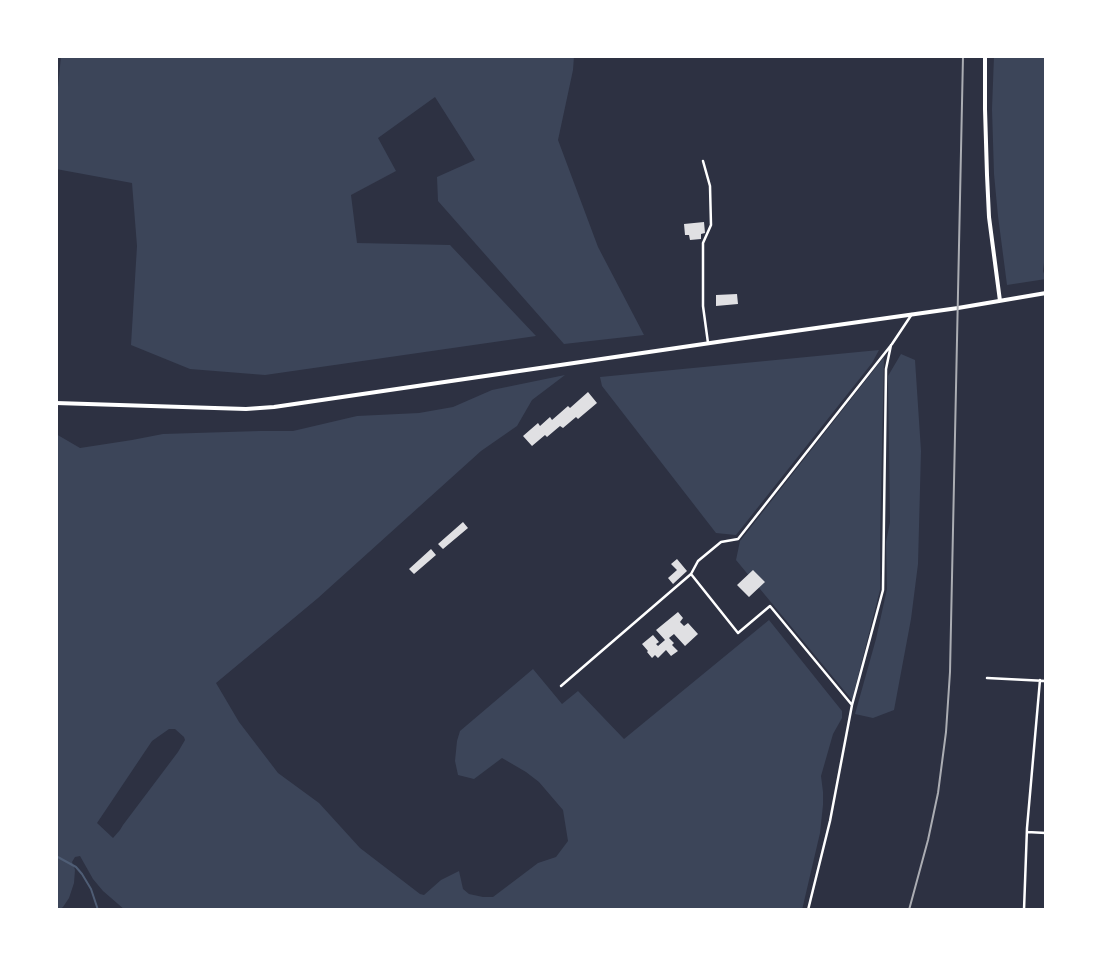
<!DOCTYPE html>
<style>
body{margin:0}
#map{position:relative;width:1102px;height:966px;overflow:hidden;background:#2d3142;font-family:"Source Sans 3",sans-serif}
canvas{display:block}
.frame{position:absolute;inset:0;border:58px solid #fff;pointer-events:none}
</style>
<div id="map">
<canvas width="1102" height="966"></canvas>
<div class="frame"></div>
</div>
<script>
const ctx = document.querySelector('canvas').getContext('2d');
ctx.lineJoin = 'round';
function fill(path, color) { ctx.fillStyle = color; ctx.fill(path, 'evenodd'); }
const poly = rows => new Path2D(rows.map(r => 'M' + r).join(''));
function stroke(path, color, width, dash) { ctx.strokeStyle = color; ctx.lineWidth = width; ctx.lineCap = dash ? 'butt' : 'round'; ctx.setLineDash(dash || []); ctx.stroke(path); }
fill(poly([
 [61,56,574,56,573,70,558,140,598,247,644,335,564,344,438,201,437,177,475,160,435,97,378,138,396,171,351,195,357,243,450,245,536,336,265,375,190,369,131,345,137,246,132,183,56,169,56,108],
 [994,56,1046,56,1046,261,1044,263,1043,271,1046,279,1007,285,998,216,994,174,992,109],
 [879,350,872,363,736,535,716,533,602,386,600,377],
 [901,354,915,360,921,451,918,564,911,619,894,710,873,718,855,714,876,639,887,589,886,542,890,522,888,376],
 [884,357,880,541,880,590,852,700,736,560,740,541],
 [565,375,532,400,517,426,481,451,318,598,216,683,239,722,278,773,319,803,360,848,420,894,424,895,441,880,459,871,463,889,469,894,483,897,493,897,538,863,556,857,568,841,563,810,539,782,526,772,502,758,474,779,458,775,455,761,457,741,460,731,533,669,562,704,578,691,624,739,769,620,842,711,842,718,833,734,821,776,823,792,823,805,820,833,802,910,125,910,103,891,93,879,80,856,75,857,72,862,75,870,74,883,69,898,63,907,59,910,56,910,56,434,80,448,132,440,163,434,260,431,293,431,357,416,419,413,453,407,492,390],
 [169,729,175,729,184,737,185,740,178,752,123,825,120,830,113,838,97,823,152,741]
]), '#3c4559');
stroke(poly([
 [56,856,76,867,82,874,91,889,98,910]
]), '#4f5d75', 2);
fill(poly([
 [704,222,705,233,701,234,701,239,690,240,689,235,685,235,684,224],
 [737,294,738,304,716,306,716,295],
 [588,392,597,403,578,419,576,417,563,428,560,426,547,437,545,435,532,446,523,436,538,423,540,426,550,417,552,420,568,406,570,408],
 [463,522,468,528,443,549,438,544],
 [431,549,436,555,414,574,409,569],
 [677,559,687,571,673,584,668,578,677,570,671,564],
 [753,570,765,582,749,597,737,585],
 [678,612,683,618,680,622,684,626,688,623,698,634,685,646,674,634,669,638,674,643,672,645,678,651,671,656,666,650,658,658,655,655,652,658,647,652,648,651,642,644,653,635,659,642,656,644,658,646,665,640,656,630]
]), '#e0e0e3');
stroke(poly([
 [703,161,710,186,711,225,703,243,703,306,708,343],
 [691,574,738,633,770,606,852,705,830,821,808,910],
 [987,678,1046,681],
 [561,686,691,574,698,561,721,542,738,539,892,344,912,314],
 [852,705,883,590,886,369,891,345],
 [1027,832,1046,833],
 [1024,910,1027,828,1040,680]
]), '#fff', 2.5);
stroke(poly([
 [985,56,985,109,987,175,989,217,1000,301],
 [56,403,246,409,274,407,724,341,958,308,1046,293]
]), '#fff', 4);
stroke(poly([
 [909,910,928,840,938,793,946,732,950,672,963,56]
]), '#abadb3', 2);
</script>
